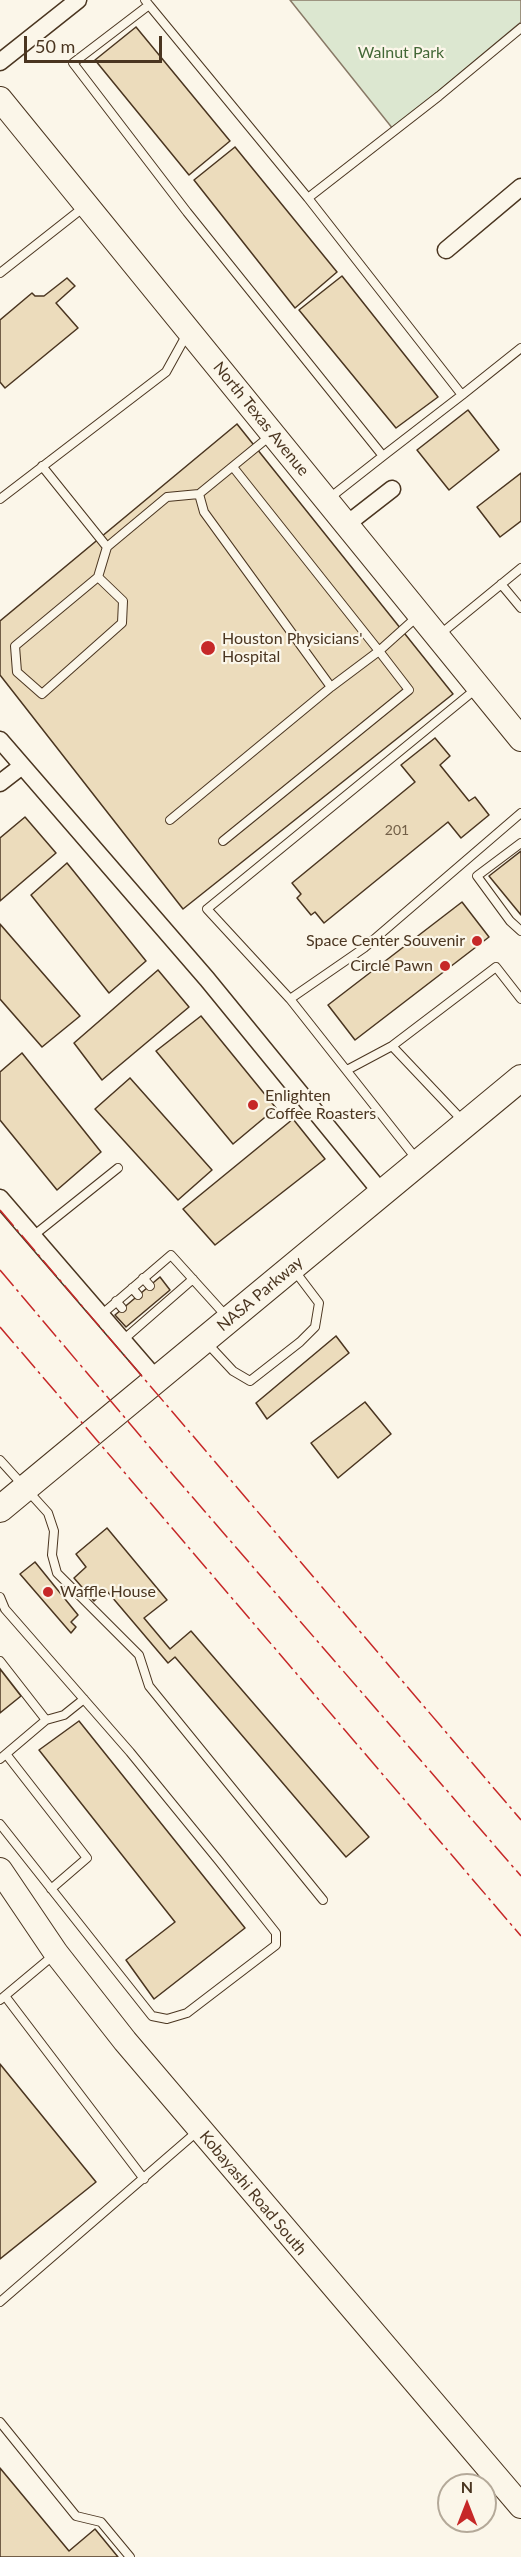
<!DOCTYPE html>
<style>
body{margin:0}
#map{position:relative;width:521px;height:2557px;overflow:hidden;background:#fbf6e9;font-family:Lato,sans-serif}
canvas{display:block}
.north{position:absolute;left:437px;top:2473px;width:60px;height:60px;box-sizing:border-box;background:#fbf6e9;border:2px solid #b4a999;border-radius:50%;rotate:0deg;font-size:16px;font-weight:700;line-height:24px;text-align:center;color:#4a3520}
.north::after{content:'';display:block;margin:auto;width:21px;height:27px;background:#c62828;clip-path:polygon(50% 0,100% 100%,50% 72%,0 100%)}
.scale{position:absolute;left:24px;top:36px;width:138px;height:27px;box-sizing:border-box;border:3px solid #4a3520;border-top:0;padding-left:8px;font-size:18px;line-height:21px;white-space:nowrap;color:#4a3520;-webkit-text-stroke:4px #fbf6e9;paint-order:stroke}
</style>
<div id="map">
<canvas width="521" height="2557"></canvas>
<div class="north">N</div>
<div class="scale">50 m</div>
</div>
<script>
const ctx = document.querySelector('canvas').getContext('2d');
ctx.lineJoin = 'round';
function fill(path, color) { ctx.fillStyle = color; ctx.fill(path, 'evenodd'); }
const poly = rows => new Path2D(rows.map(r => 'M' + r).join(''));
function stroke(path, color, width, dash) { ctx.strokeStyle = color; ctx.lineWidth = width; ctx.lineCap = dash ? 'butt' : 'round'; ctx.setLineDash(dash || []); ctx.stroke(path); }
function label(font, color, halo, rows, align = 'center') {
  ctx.font = font + ' Lato,sans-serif'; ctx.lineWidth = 4.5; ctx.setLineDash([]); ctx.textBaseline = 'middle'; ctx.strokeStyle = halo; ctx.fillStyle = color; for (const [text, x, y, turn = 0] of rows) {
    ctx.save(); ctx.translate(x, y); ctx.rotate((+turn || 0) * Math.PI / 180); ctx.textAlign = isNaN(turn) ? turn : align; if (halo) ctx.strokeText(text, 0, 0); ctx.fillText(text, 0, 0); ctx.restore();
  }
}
const green = poly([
 [290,0,521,0,521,22,393,129,290,0]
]);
fill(green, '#dce7d0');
stroke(green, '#887966', 1.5);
const building = poly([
 [136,27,230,141,189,175,95,60,136,27],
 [235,147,337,272,295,308,194,180,235,147],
 [342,276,438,397,396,428,299,310,342,276],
 [67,278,75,286,56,303,78,328,5,388,0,382,0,320,32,293,35,296,44,296,67,278],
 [468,410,499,450,449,490,417,450,468,410],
 [237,424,453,694,183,909,0,675,0,621,237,424],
 [521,473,521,521,500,537,477,507,521,473],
 [435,738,450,756,440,765,469,801,475,797,489,815,461,838,448,822,324,923,315,912,311,915,297,898,301,894,292,883,415,782,401,765,435,738],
 [25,817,56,853,0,901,0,838,25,817],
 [521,851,521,915,489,876,521,851],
 [67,863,146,961,109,993,31,895,67,863],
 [462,902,489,937,355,1040,328,1005,462,902],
 [0,924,80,1016,42,1047,0,999,0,924],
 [158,970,189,1007,102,1080,74,1043,158,970],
 [201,1016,276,1108,233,1144,156,1051,201,1016],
 [22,1053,101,1152,57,1190,0,1120,0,1072,22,1053],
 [130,1078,212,1170,178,1200,95,1109,130,1078],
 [293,1119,325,1159,215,1245,183,1209,293,1119],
 [160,1277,170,1290,126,1327,115,1315,160,1277],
 [336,1336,349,1353,267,1419,256,1403,336,1336],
 [365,1402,391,1434,338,1478,311,1443,365,1402],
 [107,1528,167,1600,144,1618,170,1649,191,1631,369,1837,346,1857,175,1657,168,1663,106,1590,94,1601,74,1578,86,1567,76,1554,107,1528],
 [35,1562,78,1615,71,1622,76,1627,71,1633,20,1574,35,1562],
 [0,1669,21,1696,0,1713,0,1669],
 [79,1721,245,1928,154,1999,126,1960,175,1922,39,1750,79,1721],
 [0,2064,96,2182,0,2259,0,2064],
 [0,2468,69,2551,95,2529,118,2557,0,2557,0,2468]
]);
fill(building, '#ecdcbc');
stroke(building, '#4a3520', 1.5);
const lane = poly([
 [145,0,149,5,73,63,187,212,383,456,327,500],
 [149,5,308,198,439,96,521,28],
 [308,198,462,395,521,348],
 [0,273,84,207],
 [383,456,462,395],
 [42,466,107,547,167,497,199,494,270,436],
 [199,494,204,512,331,687,379,651,233,467],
 [0,499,166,372,187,334],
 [98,577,123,601,122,623,42,694,17,672,15,646,98,577,107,547],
 [501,584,521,608],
 [438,636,521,568],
 [170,820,331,687],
 [223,841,409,690,379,651,419,615],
 [521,843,477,876,510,921,521,931],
 [290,999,364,948,521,813],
 [392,1046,463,1121],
 [347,1070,392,1046,496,967,521,999],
 [418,1161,290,999,207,909,476,689],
 [33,1236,118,1168],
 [143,1278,150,1286],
 [132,1288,138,1295],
 [116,1301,122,1308],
 [101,1315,171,1255,227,1317],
 [123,1340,193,1279],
 [206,1342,233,1371,250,1381,300,1342,315,1327,319,1303,294,1270],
 [0,1460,48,1513,54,1531,52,1555,57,1573,139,1655,149,1686,323,1900],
 [0,1597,5,1609,130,1752,219,1861,276,1933,276,1945,187,2013,167,2019,152,2016,0,1824],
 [0,1661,46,1720,64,1715,84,1699],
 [6,1754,87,1858,51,1889],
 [0,1759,46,1720],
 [5,1996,144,2179],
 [0,2000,55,1954],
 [0,2302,199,2130],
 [0,2422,76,2516,101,2522,130,2557]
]);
const street = poly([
 [0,62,78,0],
 [446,250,521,187],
 [347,524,392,489],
 [0,740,207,979,381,1192],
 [0,783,22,766],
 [0,1198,157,1380]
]);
const secondary = poly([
 [0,99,521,739],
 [0,1870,56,1953,125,2041,521,2506]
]);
const primary = poly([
 [0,1509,521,1078]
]);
stroke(lane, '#4a3520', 10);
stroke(street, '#4a3520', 19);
stroke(secondary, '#4a3520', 26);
stroke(primary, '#4a3520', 28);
stroke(lane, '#fbf6e9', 8);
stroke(street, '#fbf6e9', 16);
stroke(secondary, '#fbf6e9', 24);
stroke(primary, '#fbf6e9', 26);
stroke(poly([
 [0,1210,521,1820],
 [0,1270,175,1477,521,1876],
 [0,1327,521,1936]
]), '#c62828', 1.5, [21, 4.5, 3, 4.5]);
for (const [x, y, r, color] of [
 [208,648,8,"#c62828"],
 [477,941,6,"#c62828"],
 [445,966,6,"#c62828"],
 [253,1105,6,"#c62828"],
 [48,1592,6,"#c62828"]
]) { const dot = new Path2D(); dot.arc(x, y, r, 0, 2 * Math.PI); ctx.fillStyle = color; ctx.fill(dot); stroke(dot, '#fbf6e9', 2); }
label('14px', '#725f47', null, [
 ["201",397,830]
]);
label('16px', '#436837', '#fbf6e9', [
 ["Walnut Park",401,53]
]);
label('16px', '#4a3520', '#fbf6e9', [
 ["North Texas Avenue",261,419,51],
 ["NASA Parkway",260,1294,-40],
 ["Kobayashi Road South",253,2193,50]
]);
label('16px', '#4a3520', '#fbf6e9', [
 ["Houston Physicians'",222,639],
 ["Hospital",222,657],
 ["Space Center Souvenir",465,941,"right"],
 ["Circle Pawn",433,966,"right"],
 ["Enlighten",265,1096],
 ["Coffee Roasters",265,1114],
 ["Waffle House",60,1592]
], 'left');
</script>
